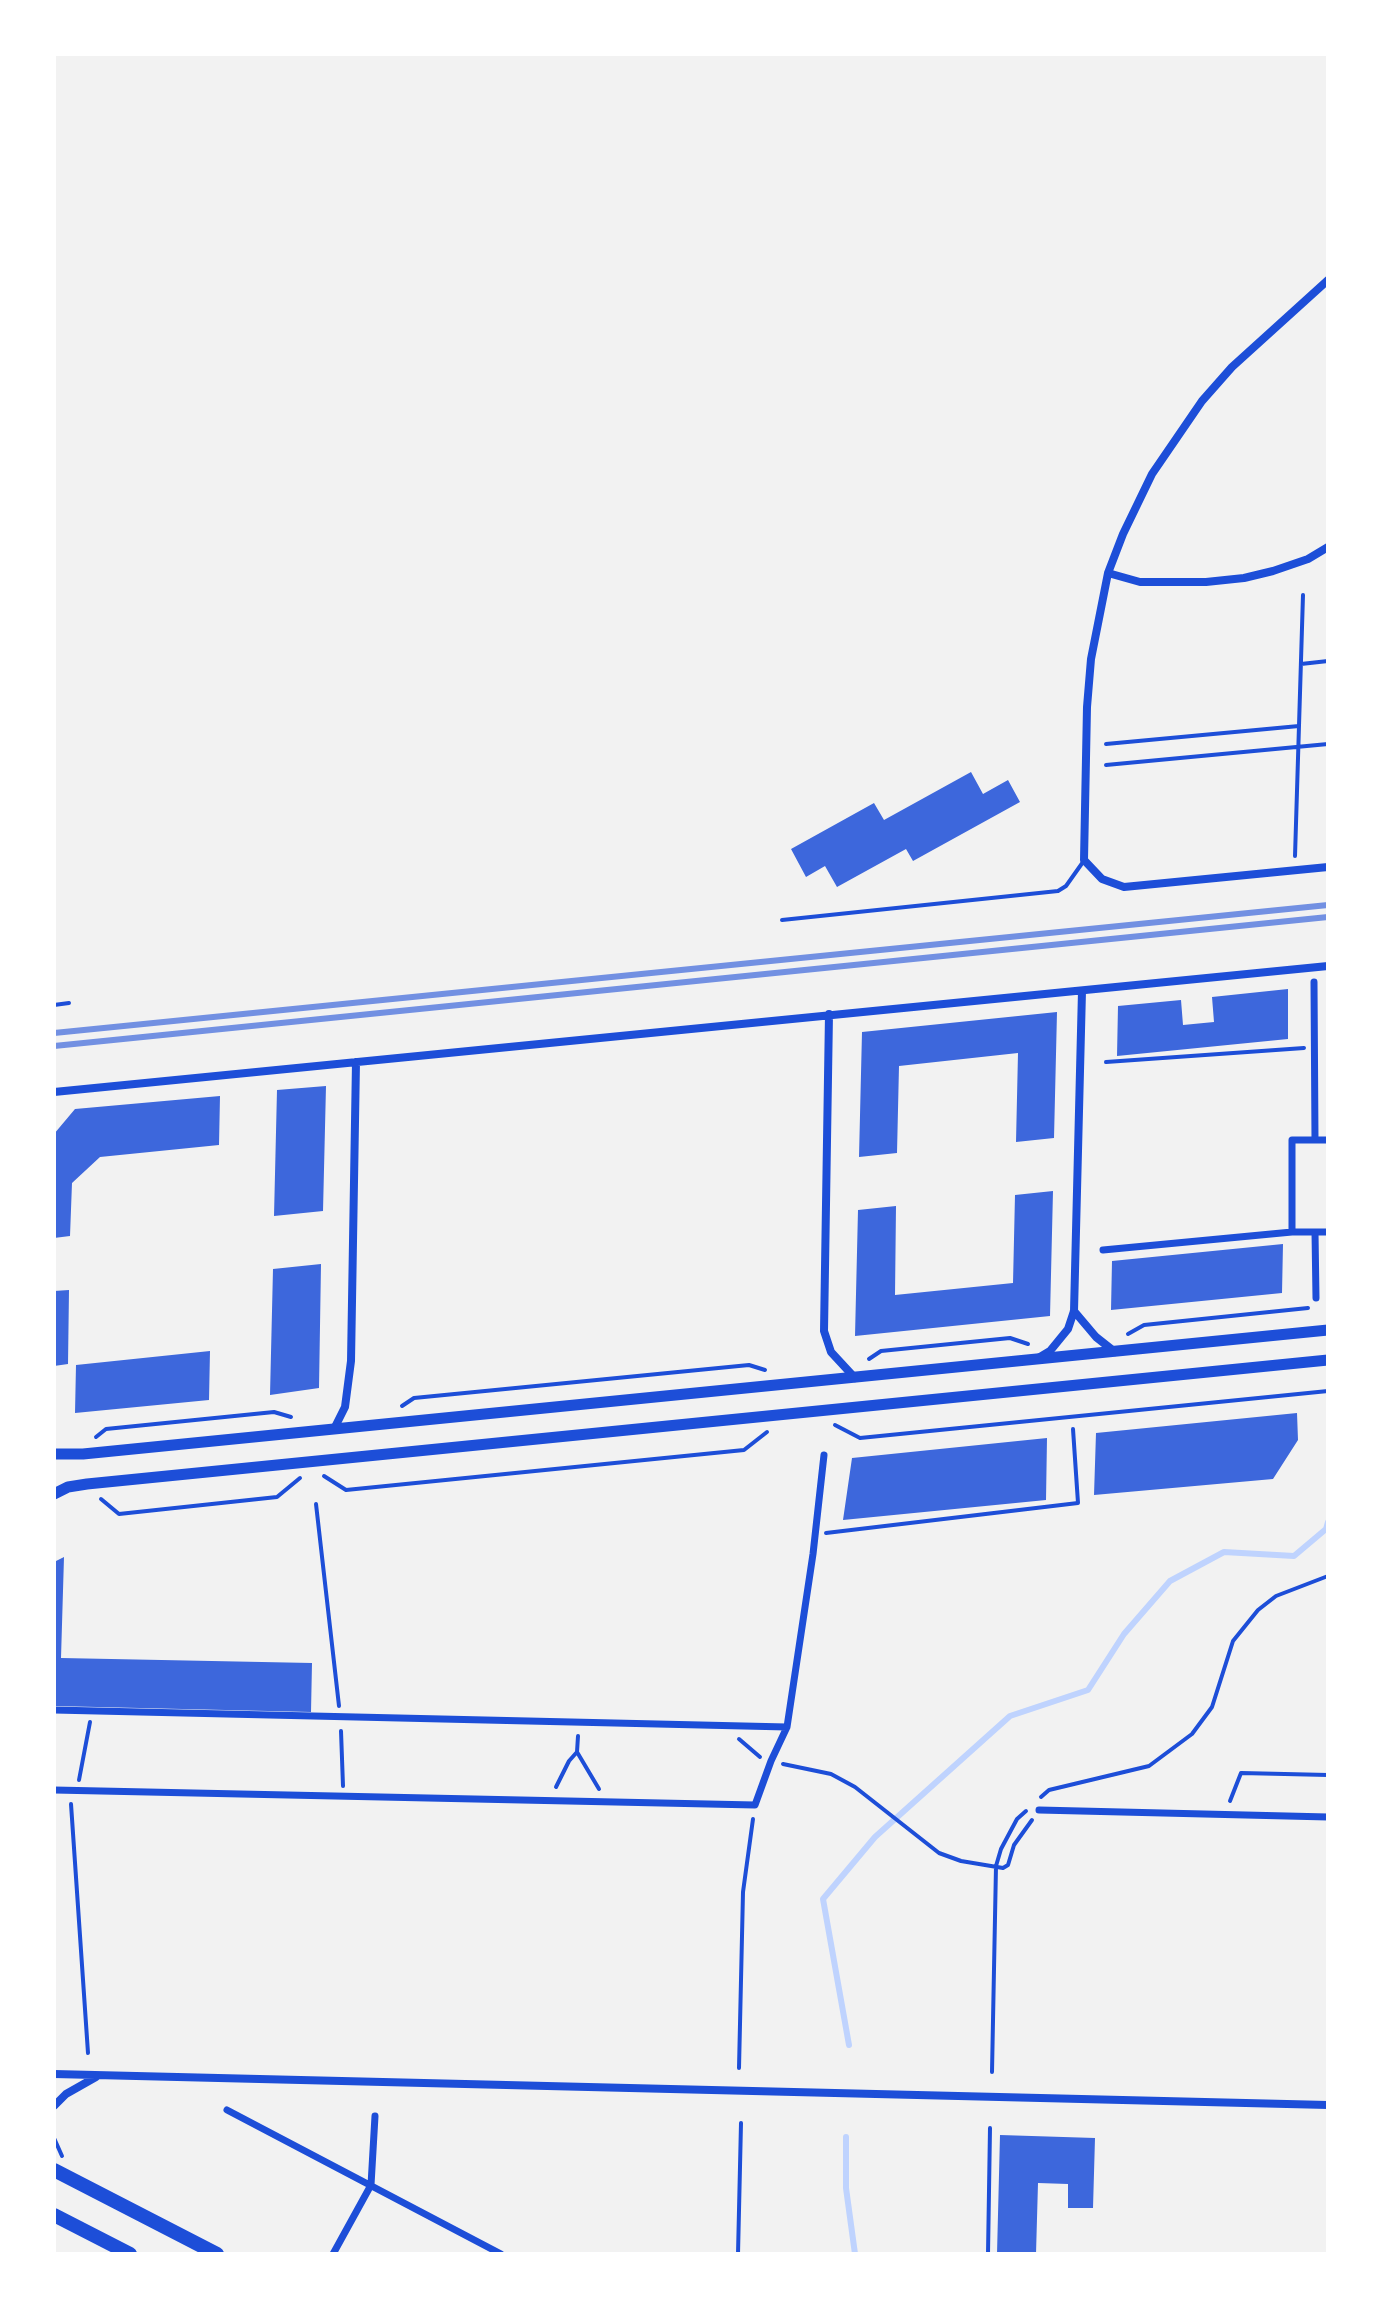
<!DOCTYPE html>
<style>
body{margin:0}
#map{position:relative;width:1382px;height:2308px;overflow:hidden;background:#f2f2f2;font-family:"IBM Plex Serif",serif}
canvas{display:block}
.frame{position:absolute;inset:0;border:56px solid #fff;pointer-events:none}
</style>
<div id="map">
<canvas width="1382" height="2308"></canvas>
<div class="frame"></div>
</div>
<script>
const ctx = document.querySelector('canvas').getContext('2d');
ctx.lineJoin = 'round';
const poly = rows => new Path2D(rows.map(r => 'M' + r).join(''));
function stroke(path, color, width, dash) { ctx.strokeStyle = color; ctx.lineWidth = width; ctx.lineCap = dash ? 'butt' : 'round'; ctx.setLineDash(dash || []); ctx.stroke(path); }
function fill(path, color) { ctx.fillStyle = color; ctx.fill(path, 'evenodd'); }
stroke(poly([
 [849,2045,823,1899,875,1837,1010,1716,1088,1690,1124,1634,1170,1581,1224,1552,1294,1556,1326,1529,1328,1522],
 [846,2137,846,2188,855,2254]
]), '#bfd3fe', 6);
fill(poly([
 [971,772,983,794,1008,780,1020,802,913,861,906,849,837,887,825,866,806,877,791,849,874,803,884,820],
 [1288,989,1288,1039,1117,1056,1118,1006,1181,1000,1183,1025,1214,1022,1212,997],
 [1057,1012,1054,1138,1016,1142,1018,1053,899,1066,897,1153,859,1157,862,1032],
 [326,1086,323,1211,274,1216,277,1090],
 [220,1096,219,1145,100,1157,72,1183,70,1236,54,1238,54,1134,75,1109],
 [1053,1191,1050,1316,855,1336,858,1210,896,1206,895,1295,1013,1283,1015,1195],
 [1283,1244,1282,1293,1111,1310,1112,1261],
 [321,1264,319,1388,270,1395,273,1269],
 [69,1290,68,1364,54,1366,54,1291],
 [210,1351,209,1400,75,1413,76,1365],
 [1297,1413,1298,1440,1273,1479,1094,1495,1096,1433],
 [1047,1438,1046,1500,843,1520,852,1458],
 [64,1557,61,1658,312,1663,311,1712,54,1706,54,1562],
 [1000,2135,1095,2138,1093,2208,1068,2208,1068,2184,1038,2183,1036,2254,997,2254]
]), '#3d67dc');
stroke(poly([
 [1301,664,1328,661],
 [1106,744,1299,726],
 [1106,765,1328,744],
 [1295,856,1303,595],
 [54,1005,69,1003],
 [1106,1062,1304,1048],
 [1128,1334,1144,1325,1308,1308],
 [869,1359,881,1351,1010,1338,1028,1344],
 [402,1406,414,1398,749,1365,765,1370],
 [835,1425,860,1438,1328,1391],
 [96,1437,106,1429,274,1412,291,1417],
 [324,1476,346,1490,744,1450,767,1432],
 [101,1499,119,1514,277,1497,300,1478],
 [316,1504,339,1706],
 [826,1533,1078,1503,1073,1429],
 [341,1731,343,1786],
 [578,1736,577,1752,599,1789],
 [739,1739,760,1757],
 [783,1764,831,1774,855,1787,939,1853,961,1861,1003,1868,1008,1865,1014,1845,1032,1820],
 [79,1780,90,1722],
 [556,1787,569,1761,577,1752],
 [1041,1797,1049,1790,1149,1766,1192,1734,1212,1707,1233,1641,1258,1610,1276,1596,1328,1576],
 [1230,1801,1241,1773,1328,1775],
 [71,1804,88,2053],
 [739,2068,743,1892,753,1819],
 [992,2072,996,1866,1001,1849,1017,1819,1026,1811],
 [54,2138,62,2156],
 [738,2254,741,2123],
 [988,2254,990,2128]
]), '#1d4ed8', 4);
stroke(poly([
 [782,920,1058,891,1066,886,1083,862]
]), '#1d4ed8', 4);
stroke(poly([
 [1314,982,1315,1140,1292,1140,1292,1232,1315,1232,1316,1298],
 [1315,1140,1328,1140],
 [1315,1232,1328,1232],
 [1103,1250,1292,1232],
 [54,1710,787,1727],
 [54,1790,755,1805,771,1761,787,1727,813,1554,824,1455],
 [1039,1810,1328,1817],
 [227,2110,501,2254],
 [333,2254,371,2185,375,2116]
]), '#1d4ed8', 7);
stroke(poly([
 [1328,280,1232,367,1202,401,1152,474,1123,534,1108,573,1091,659,1087,707,1084,860,1102,879,1124,887,1328,867],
 [1108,573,1140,582,1206,582,1244,578,1273,571,1308,559,1328,547],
 [829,1014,824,1331,831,1352,855,1378],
 [54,1092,1328,966],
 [1074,1311,1096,1337,1115,1352],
 [1040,1357,1050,1351,1068,1329,1074,1311,1082,991],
 [334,1429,345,1407,351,1361,356,1062],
 [54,2074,1328,2105],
 [54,2106,66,2094,96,2077]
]), '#1d4ed8', 8);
stroke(poly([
 [54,1454,83,1454,1328,1330],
 [54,1494,68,1487,87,1484,1328,1360]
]), '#1d4ed8', 11);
stroke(poly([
 [54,2170,217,2254],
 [54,2215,130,2254]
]), '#1d4ed8', 14);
stroke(poly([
 [54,1033,1328,905],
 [54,1046,1328,917]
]), '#7290e2', 6);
</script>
